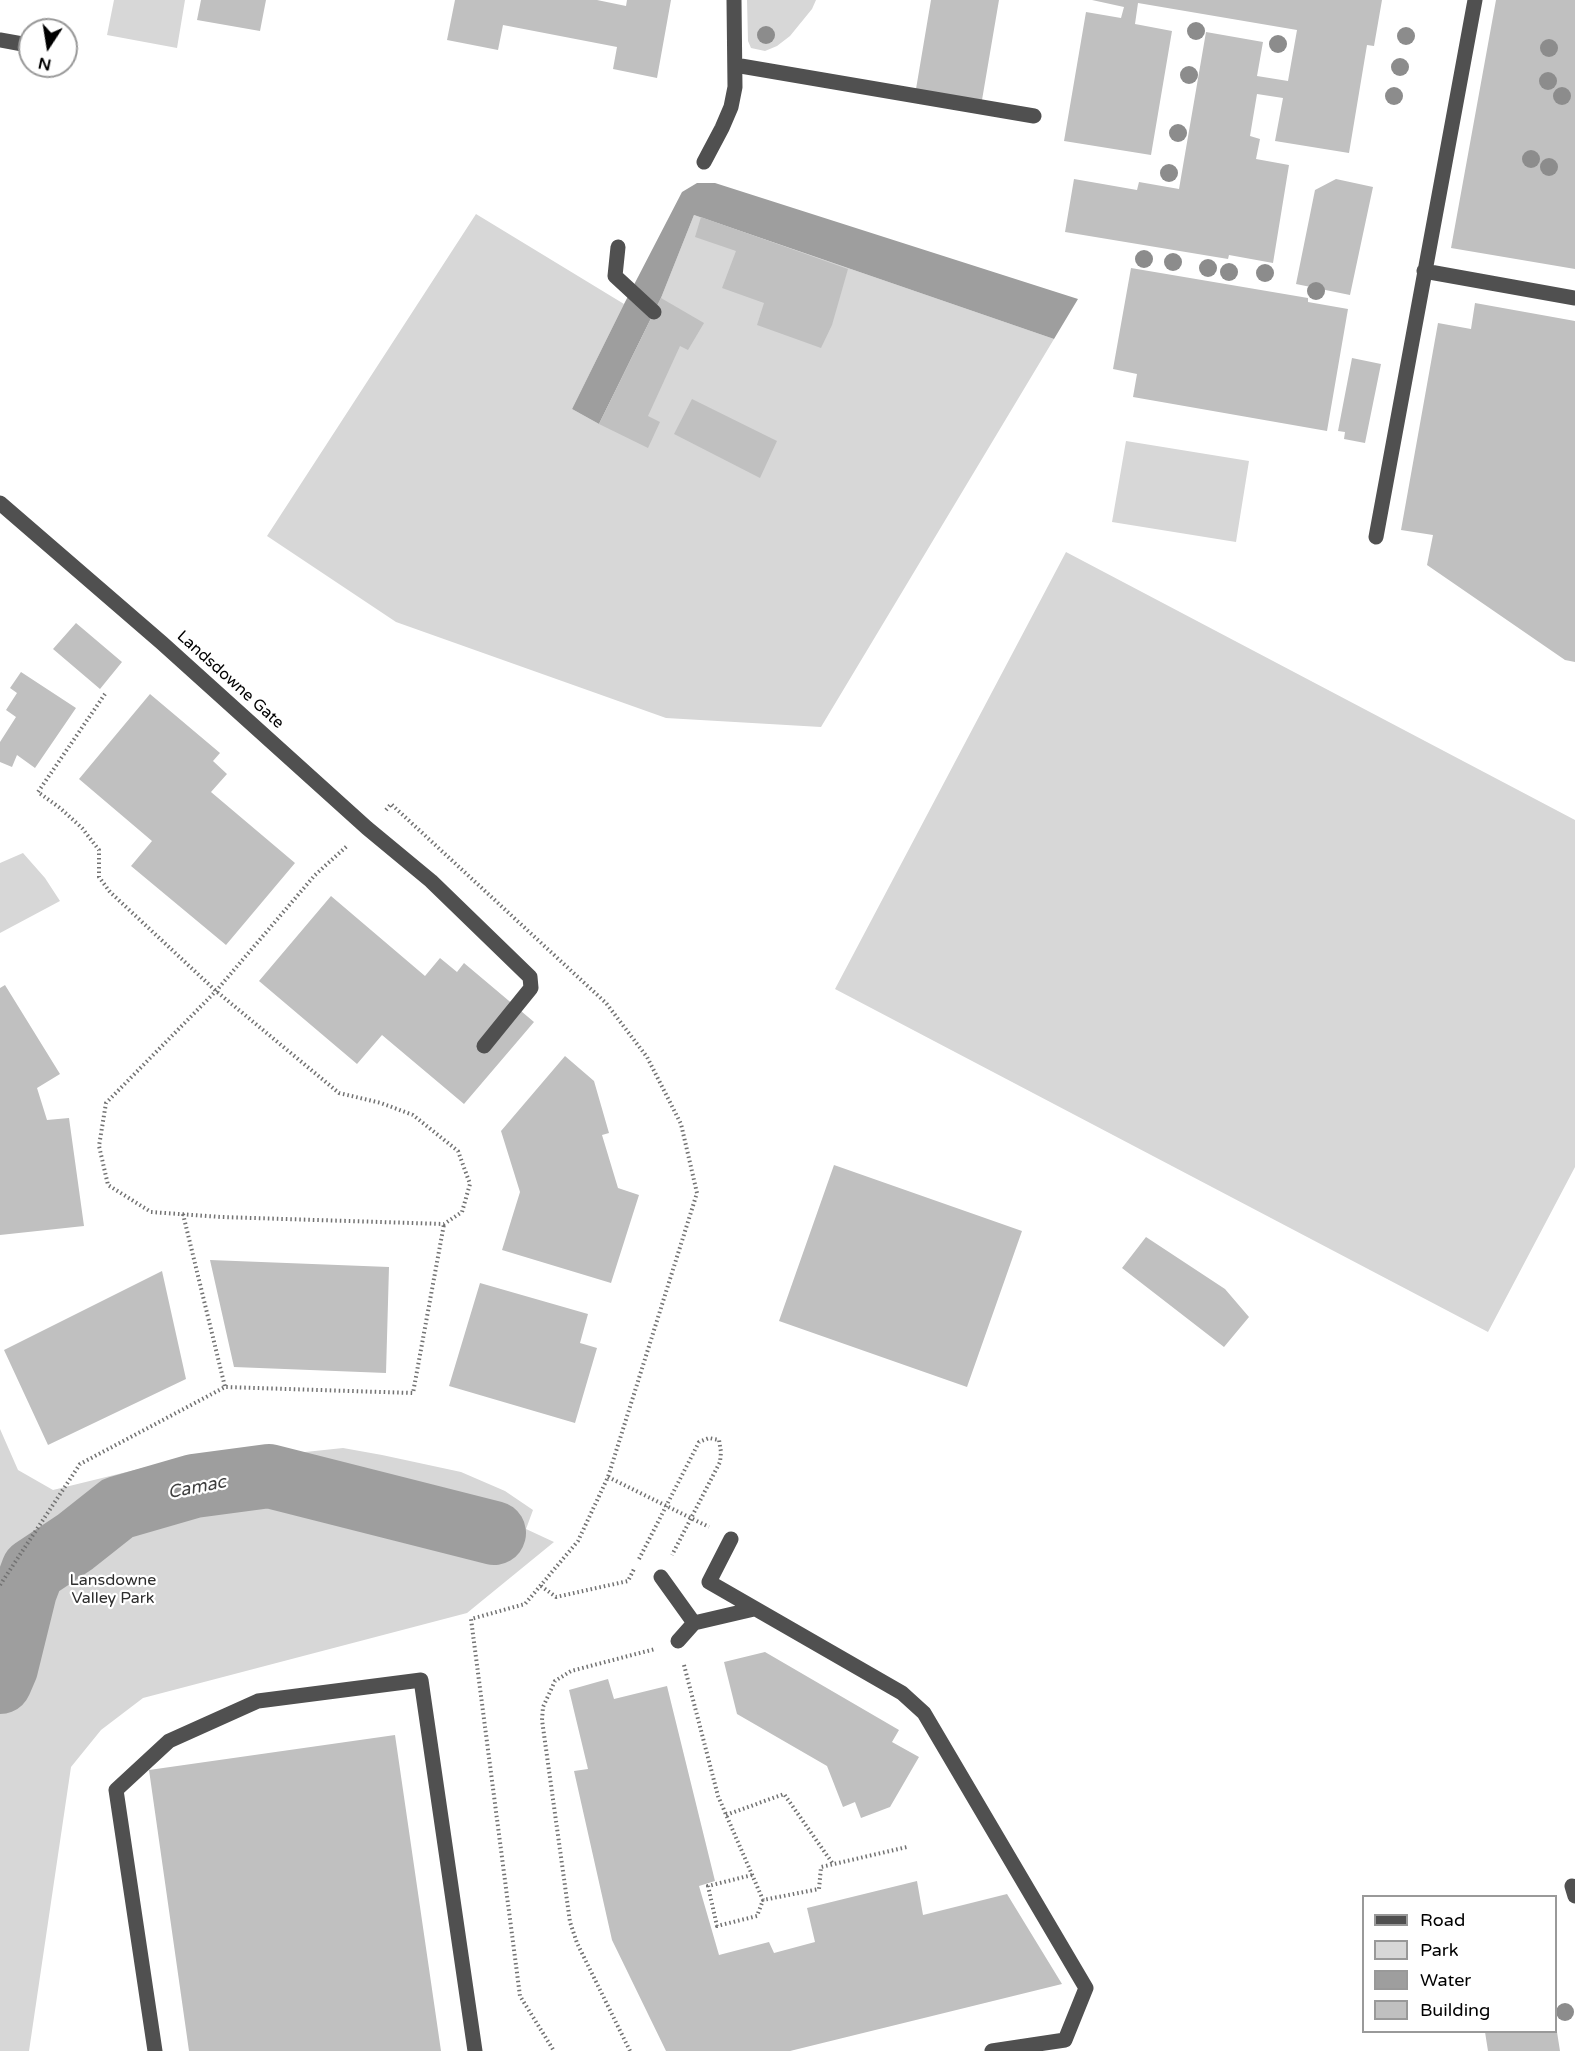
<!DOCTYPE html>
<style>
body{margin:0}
#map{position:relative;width:1575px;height:2051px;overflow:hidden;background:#fff;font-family:"Varela Round",sans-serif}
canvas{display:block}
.legend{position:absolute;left:1362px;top:1895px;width:195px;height:138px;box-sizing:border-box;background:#fff;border:2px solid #999;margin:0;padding:8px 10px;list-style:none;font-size:18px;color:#000}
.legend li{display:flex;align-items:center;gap:12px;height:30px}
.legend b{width:30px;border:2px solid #999}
.north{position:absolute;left:18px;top:18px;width:60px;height:60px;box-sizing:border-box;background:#fff;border:2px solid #999;border-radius:50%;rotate:192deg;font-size:16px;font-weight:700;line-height:24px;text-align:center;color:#000}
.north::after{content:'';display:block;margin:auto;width:21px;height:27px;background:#000;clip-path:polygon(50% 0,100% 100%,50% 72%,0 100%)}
</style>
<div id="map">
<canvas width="1575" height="2051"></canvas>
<ul class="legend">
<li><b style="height:8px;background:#505050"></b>Road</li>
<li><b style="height:16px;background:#d7d7d7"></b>Park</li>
<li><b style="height:16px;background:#9e9e9e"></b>Water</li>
<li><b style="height:16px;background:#c0c0c0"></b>Building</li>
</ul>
<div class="north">N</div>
</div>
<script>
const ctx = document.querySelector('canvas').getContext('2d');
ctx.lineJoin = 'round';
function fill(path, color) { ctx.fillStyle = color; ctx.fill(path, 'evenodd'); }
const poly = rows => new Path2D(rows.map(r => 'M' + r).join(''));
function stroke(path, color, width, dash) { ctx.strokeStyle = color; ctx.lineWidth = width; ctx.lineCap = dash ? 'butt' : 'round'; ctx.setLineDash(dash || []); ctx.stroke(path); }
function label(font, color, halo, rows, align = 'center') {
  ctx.font = font + ' "Varela Round",sans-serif'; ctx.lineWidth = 4.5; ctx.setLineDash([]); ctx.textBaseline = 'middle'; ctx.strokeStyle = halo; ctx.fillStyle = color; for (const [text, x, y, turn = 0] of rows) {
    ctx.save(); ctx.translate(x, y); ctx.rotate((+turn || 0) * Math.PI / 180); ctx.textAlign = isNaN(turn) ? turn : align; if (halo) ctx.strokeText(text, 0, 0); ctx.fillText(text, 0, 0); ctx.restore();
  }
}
fill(poly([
 [114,0,185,0,177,48,107,35],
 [747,0,816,0,812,9,790,36,777,46,765,51,751,48,748,41],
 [476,214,624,304,572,409,599,424,661,298,694,215,1054,339,821,727,666,718,396,622,267,536],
 [1126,441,1249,461,1236,542,1112,522],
 [1066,552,1575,820,1575,1167,1488,1332,835,989],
 [23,853,45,878,60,901,0,933,0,863],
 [0,1429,18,1470,53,1490,196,1455,265,1460,277,1455,343,1448,382,1455,461,1472,505,1491,533,1510,526,1529,554,1542,467,1613,143,1698,101,1730,71,1767,29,2051,0,2051]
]), '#d7d7d7');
fill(poly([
 [697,183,715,183,1078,299,1054,339,694,215,661,298,599,424,572,409,624,304,682,192]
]), '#9e9e9e');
stroke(poly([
 [0,1682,6,1668,25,1591,33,1570,75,1542,118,1508,194,1486,269,1476,494,1533]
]), '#9e9e9e', 64);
fill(poly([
 [201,0,266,0,260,31,197,20],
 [455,0,597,0,626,6,627,0,671,0,657,78,613,69,617,47,503,25,498,50,447,40],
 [931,0,999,0,982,100,916,89],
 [1092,0,1382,0,1374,46,1367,45,1349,153,1275,141,1283,98,1257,94,1250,136,1260,139,1256,159,1289,165,1273,263,1229,255,1228,259,1065,232,1074,179,1137,190,1139,182,1179,189,1206,32,1263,42,1257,76,1288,81,1297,30,1138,3,1135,24,1172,31,1151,155,1064,141,1086,12,1121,18,1124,7],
 [1496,0,1575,0,1575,269,1451,248],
 [1336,179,1373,187,1350,295,1296,284,1315,190],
 [701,217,848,269,832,325,821,348,757,325,764,303,722,288,736,251,695,237],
 [1131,268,1308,298,1308,302,1348,309,1327,431,1133,397,1137,374,1113,369],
 [661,298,704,323,688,350,680,346,648,416,660,422,648,448,599,424],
 [1475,303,1575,321,1575,662,1565,660,1427,565,1433,535,1401,530,1438,323,1471,329],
 [1352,358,1381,364,1365,443,1344,439,1345,432,1338,431],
 [692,399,777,441,760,478,674,434],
 [76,623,122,662,100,689,53,649],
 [21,672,76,708,35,768,17,755,12,767,0,762,0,742,16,717,6,710,17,693,10,688],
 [150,694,220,753,213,761,227,774,211,792,295,863,226,945,131,866,152,841,79,779],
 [331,896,425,976,440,958,457,972,464,963,534,1022,464,1104,382,1035,357,1064,259,981],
 [5,985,60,1074,37,1088,47,1120,69,1118,84,1226,0,1235,0,988],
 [565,1056,594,1081,609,1133,602,1135,618,1188,639,1195,611,1283,502,1250,520,1192,501,1131],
 [834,1165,1022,1231,967,1387,779,1321],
 [1146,1237,1225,1289,1249,1317,1224,1347,1122,1268],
 [210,1260,389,1267,386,1373,234,1367],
 [162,1271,186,1379,48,1445,4,1350],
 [480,1283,588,1314,580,1343,597,1348,575,1423,449,1386],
 [765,1652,899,1730,892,1742,919,1757,890,1807,861,1818,855,1802,843,1807,827,1766,737,1714,724,1662],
 [608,1679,614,1699,667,1686,715,1881,699,1886,719,1955,769,1942,774,1953,815,1942,807,1908,917,1881,923,1915,1007,1894,1062,1984,790,2051,666,2051,612,1940,574,1771,588,1769,569,1690],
 [395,1735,441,2051,189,2051,149,1770],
 [1485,2032,1557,2032,1560,2051,1488,2051]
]), '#c0c0c0');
stroke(poly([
 [105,694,38,792,60,808,82,828,99,850,99,877,110,892,216,991,339,1093,381,1103,413,1115,458,1151,470,1184,462,1212,444,1224,221,1217,151,1212,108,1185,99,1146,106,1103,216,991,315,875,347,846],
 [386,810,391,804,606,1003,647,1057,681,1124,697,1193,608,1477,578,1541,525,1604,471,1619,520,1996,554,2051],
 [183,1214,225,1387],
 [608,1477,709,1527],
 [639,1559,699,1442,709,1438,719,1440,721,1452,720,1462,672,1555],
 [0,1585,80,1464,225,1387,413,1393,444,1224],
 [541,1586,556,1597,628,1581,634,1569],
 [684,1665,718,1796,763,1900,819,1889,821,1867,907,1847],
 [726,1815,784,1794,833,1864],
 [752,1875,708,1886,717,1926,757,1916,763,1900],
 [630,2051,577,1943,570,1922,542,1720,543,1707,555,1681,571,1671,655,1649]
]), '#727272', 4, [1.5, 3]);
stroke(poly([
 [0,40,28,45],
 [735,65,1034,116],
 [704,162,722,128,731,107,735,87,734,0],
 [618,247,615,276,654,312],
 [1424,271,1575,298],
 [0,503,162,643,367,828,431,881,530,977,531,988,484,1046],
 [1376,537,1475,0],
 [731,1539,709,1582,902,1693,924,1713,1086,1988,1065,2040,992,2051],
 [661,1577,694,1623,754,1609],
 [678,1641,694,1623],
 [1572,1886,1575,1896],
 [155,2051,116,1790,169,1741,258,1701,421,1680,475,2051]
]), '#505050', 15);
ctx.fillStyle = '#8c8c8c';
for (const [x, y] of [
 [1196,31],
 [766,35],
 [1406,36],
 [1278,44],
 [1549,48],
 [1400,67],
 [1189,75],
 [1548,81],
 [1394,96],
 [1562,96],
 [1178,133],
 [1531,159],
 [1549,167],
 [1169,173],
 [1144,259],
 [1173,262],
 [1208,268],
 [1229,272],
 [1265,273],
 [1316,291],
 [1565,2012]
]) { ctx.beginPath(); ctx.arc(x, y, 9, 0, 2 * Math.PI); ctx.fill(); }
label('16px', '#000', '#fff', [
 ["Landsdowne Gate",230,680,42]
]);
label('16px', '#2e2e2e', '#fff', [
 ["Lansdowne",113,1581],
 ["Valley Park",113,1599]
]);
label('italic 18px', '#3f3f3f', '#fff', [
 ["Camac",197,1488,-11]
]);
</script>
